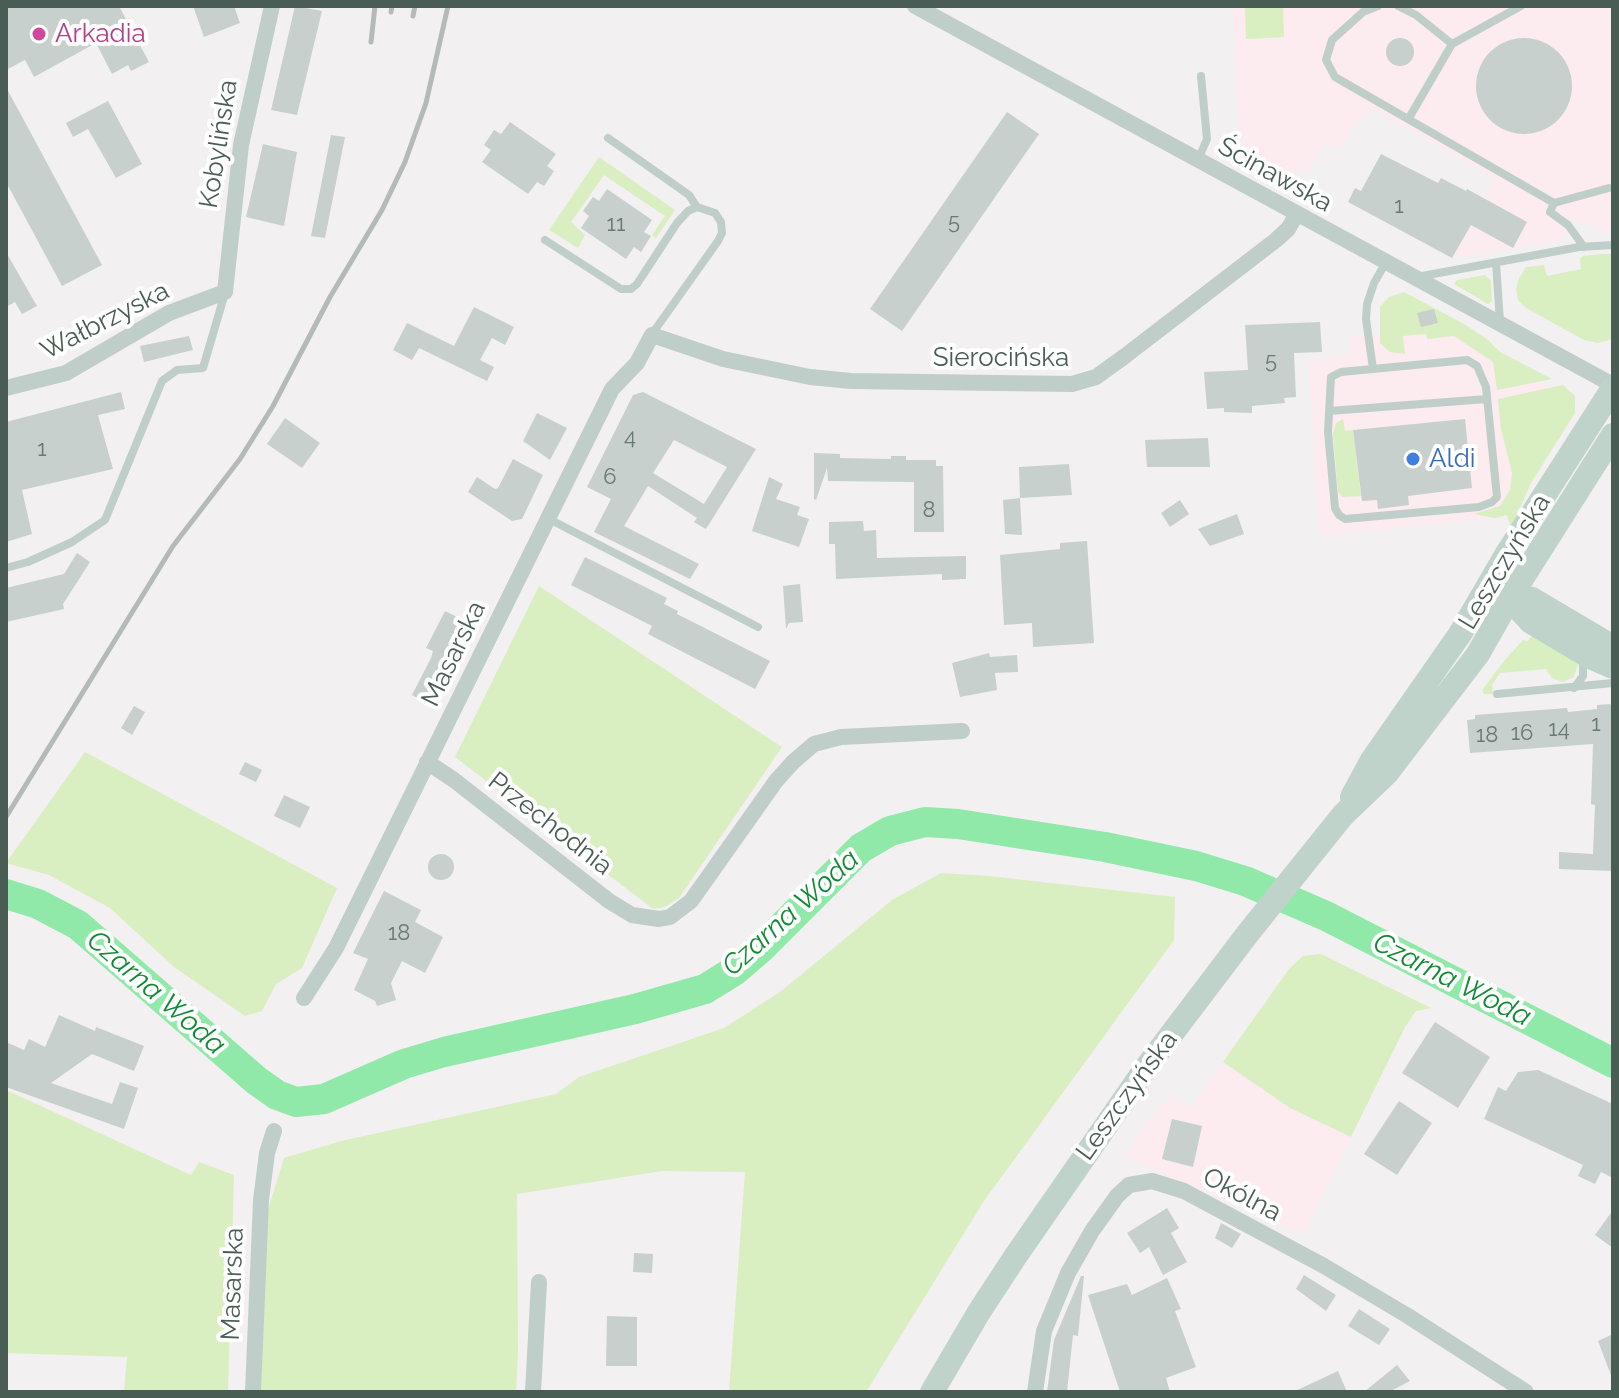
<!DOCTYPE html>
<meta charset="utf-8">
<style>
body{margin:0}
#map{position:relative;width:1619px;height:1398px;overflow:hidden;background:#f3f0f2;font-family:Raleway,sans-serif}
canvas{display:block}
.frame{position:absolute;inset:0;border:8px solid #495d54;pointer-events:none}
</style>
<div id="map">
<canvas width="1619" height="1398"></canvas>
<div class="frame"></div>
</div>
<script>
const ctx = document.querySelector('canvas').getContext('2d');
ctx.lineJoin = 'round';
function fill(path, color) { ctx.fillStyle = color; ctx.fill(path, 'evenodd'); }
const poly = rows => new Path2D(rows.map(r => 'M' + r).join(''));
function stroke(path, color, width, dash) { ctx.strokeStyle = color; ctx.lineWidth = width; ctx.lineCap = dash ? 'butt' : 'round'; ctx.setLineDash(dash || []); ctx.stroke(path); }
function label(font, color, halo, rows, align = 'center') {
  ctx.font = font + ' Raleway,sans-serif'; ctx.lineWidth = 8; ctx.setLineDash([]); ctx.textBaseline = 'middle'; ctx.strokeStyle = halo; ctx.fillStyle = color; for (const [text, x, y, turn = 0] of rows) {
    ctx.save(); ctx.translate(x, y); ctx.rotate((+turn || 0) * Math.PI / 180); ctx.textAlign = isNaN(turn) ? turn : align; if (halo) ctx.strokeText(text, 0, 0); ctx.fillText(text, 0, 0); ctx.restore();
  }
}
fill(poly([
 [1233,6,1613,6,1613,231,1605,233,1585,221,1583,224,1573,217,1558,241,1452,258,1495,179,1372,109,1355,124,1339,149,1326,142,1308,173,1295,167,1286,182,1241,158],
 [1449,326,1536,378,1572,405,1508,504,1495,518,1320,536,1308,361,1351,355,1351,337],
 [1223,1062,1290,1108,1351,1137,1303,1234,1124,1156,1171,1093,1191,1108]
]), '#fcebef');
fill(poly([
 [1245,6,1283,6,1284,37,1246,39],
 [599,157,675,210,656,238,652,235,665,216,604,175,571,222,585,235,578,248,549,230],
 [1600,254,1613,254,1612,339,1598,343,1584,340,1526,308,1518,300,1516,289,1519,278,1526,267,1544,265,1547,276,1581,269,1580,258,1583,256],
 [1485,275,1491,281,1492,301,1488,304,1454,284,1457,280],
 [1404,292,1464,324,1487,339,1500,352,1552,379,1497,390,1493,362,1454,336,1427,339,1426,334,1403,336,1405,354,1390,352,1380,343,1380,307,1389,297],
 [1563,385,1575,396,1575,413,1531,483,1511,529,1507,515,1495,518,1474,514,1500,506,1510,490,1512,473,1501,429,1498,399],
 [1343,419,1345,431,1353,430,1361,496,1343,497,1338,492,1333,434,1336,423],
 [539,586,782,747,679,898,665,907,653,909,455,757],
 [1532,635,1578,664,1574,677,1562,682,1552,678,1546,669,1500,673,1492,685,1493,694,1484,694,1482,690,1504,661,1523,640,1528,641],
 [85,752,337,888,302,968,276,984,262,1011,245,1016,174,967,110,908,49,875,6,863],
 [941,873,989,876,1175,897,1174,940,984,1201,866,1392,729,1392,745,1172,662,1171,517,1194,518,1351,516,1392,261,1392,267,1213,284,1158,341,1141,556,1094,579,1077,724,1028,780,992,892,900],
 [1321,954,1431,1008,1416,1011,1405,1027,1351,1137,1290,1108,1223,1062,1289,969,1303,956],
 [6,1090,191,1175,199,1162,234,1175,228,1392,124,1392,127,1357,6,1353]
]), '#d9eec1');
stroke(poly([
 [6,894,38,904,78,925,257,1081,277,1095,296,1102,324,1099,404,1064,444,1052,635,1009,705,989,734,971,762,947,861,848,890,831,925,822,958,824,1105,847,1196,866,1245,881,1326,916,1613,1063]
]), '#90e9a9', 30);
fill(poly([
 [6,6,119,6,149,62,131,71,128,65,112,74,96,43,34,77,25,60,6,70],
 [193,6,234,6,240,23,204,37],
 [295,6,322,11,297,115,271,110],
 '1386 52a14 14 0 1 1 28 0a14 14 0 1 1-28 0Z',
 '1476 86a48 48 0 1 1 96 0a48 48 0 1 1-96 0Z',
 [6,87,102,265,62,286,6,182],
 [108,101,142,164,116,178,88,129,73,137,66,123],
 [1007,112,1039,134,902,331,870,309],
 [510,122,556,154,547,166,554,171,544,186,537,182,528,194,482,162,491,150,484,145,494,130,501,134],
 [331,135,345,137,325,238,311,236],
 [263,144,297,152,284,226,246,217],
 [1381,154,1438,183,1441,178,1466,191,1467,189,1527,222,1513,248,1471,225,1452,258,1348,202,1355,188,1361,191],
 [607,189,652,220,644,232,651,236,641,252,634,247,626,259,581,228,589,216,583,211,593,197,599,201],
 [6,252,37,306,22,314,15,302,6,307],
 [474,307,514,327,505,345,492,338,480,360,494,367,487,381,419,348,412,360,393,350,407,323,454,346],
 [1434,309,1438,323,1421,327,1417,313],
 [1320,322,1322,352,1294,353,1296,397,1284,398,1285,403,1252,406,1252,413,1224,412,1224,408,1207,409,1204,372,1248,370,1245,325],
 [189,336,193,350,144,362,140,346],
 [121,392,125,409,98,415,113,469,22,490,32,534,6,542,6,422],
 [643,392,756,449,706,529,694,522,697,518,648,486,624,526,699,564,690,579,594,532,611,499,587,487,633,395],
 [674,440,727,467,704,504,653,473],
 [537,413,567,428,550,460,523,441],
 [285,418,320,443,302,468,267,444],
 [1465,419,1472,488,1408,496,1409,505,1378,509,1377,500,1362,501,1353,430],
 [1208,438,1210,467,1147,467,1145,440],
 [814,453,840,454,840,458,891,459,891,456,906,456,906,460,936,460,936,466,943,466,944,532,914,532,914,482,828,481,827,468,816,500,814,499],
 [513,459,543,475,522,519,512,521,468,492,477,477,495,489,498,488],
 [1069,464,1072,495,1020,498,1019,467],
 [769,477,783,484,776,499,800,507,797,515,809,519,799,547,752,531],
 [1020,498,1022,535,1005,534,1003,500],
 [1180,500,1189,514,1170,527,1161,513],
 [1237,514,1244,534,1210,546,1198,529],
 [863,521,864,531,876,530,877,558,966,556,966,579,942,580,942,574,836,579,835,544,829,544,829,522],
 [1087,541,1094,643,1033,647,1032,623,1004,625,1000,555,1060,549,1060,543],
 [77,553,90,562,63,604,64,609,6,622,6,588,64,574],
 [585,557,667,598,664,604,678,611,677,614,770,661,755,689,648,634,652,626,571,585],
 [800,584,803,622,789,623,786,629,783,586],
 [445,611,469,623,451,660,447,658,424,702,412,695,431,658,433,651,426,648],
 [989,653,990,657,1017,655,1018,672,995,673,997,690,960,697,952,663],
 [1610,704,1613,708,1613,871,1559,869,1559,852,1593,854,1595,805,1591,804,1593,744,1470,753,1467,720,1475,719,1475,715,1567,708,1568,712,1597,709,1597,705],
 [134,706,145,712,132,735,121,728],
 [245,762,262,770,256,782,239,774],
 [284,795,310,807,300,828,274,816],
 '428 867a13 13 0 1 1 26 0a13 13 0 1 1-26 0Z',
 [384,891,421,910,415,922,443,937,425,973,402,961,391,983,396,1000,377,1006,375,1001,354,990,368,959,353,953],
 [59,1015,95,1031,96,1027,144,1046,134,1071,92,1054,51,1083,112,1104,120,1082,138,1088,124,1129,6,1087,6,1042,24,1050,29,1039,45,1047],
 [1435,1022,1490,1057,1458,1108,1402,1073],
 [1538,1070,1613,1104,1613,1178,1601,1172,1595,1184,1578,1176,1583,1165,1484,1119,1498,1087,1506,1091,1518,1072],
 [1399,1101,1432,1123,1397,1175,1364,1154],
 [1172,1119,1202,1126,1193,1167,1162,1159],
 [1167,1208,1179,1228,1171,1233,1187,1262,1163,1275,1149,1247,1140,1253,1127,1233],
 [1613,1210,1613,1248,1595,1235],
 [1221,1223,1241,1234,1232,1248,1215,1238],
 [634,1253,653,1254,652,1273,633,1272],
 [1304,1275,1336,1295,1326,1311,1296,1289],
 [1081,1276,1084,1276,1078,1336,1073,1335,1067,1392,1047,1392,1054,1340],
 [1167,1278,1181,1309,1175,1311,1196,1367,1166,1378,1170,1392,1120,1392,1088,1295,1127,1284,1132,1295],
 [1359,1309,1390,1329,1379,1345,1348,1326],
 [607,1316,637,1317,637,1366,606,1366],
 [1613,1334,1613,1378,1612,1378,1598,1341],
 [1397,1365,1410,1381,1389,1392,1364,1392],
 [1338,1371,1347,1392,1293,1392]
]), '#c7d0cd');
stroke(poly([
 [1378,6,1363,12,1332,40,1326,60,1335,77,1554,203],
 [1398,6,1416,15,1452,44,1521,6],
 [1409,118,1452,44],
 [608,138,689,195,697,207],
 [1198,160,1207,139,1201,76],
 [545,240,621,289,631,289,637,284,677,223,688,211,697,207,715,213,721,222,722,233,718,241,652,334],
 [1584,247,1568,225,1550,212,1554,203,1609,188],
 [1496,263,1500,322],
 [1417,277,1579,247,1613,245],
 [1467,360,1477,366,1486,387,1497,497,1492,502,1479,507,1345,519,1339,515,1335,508,1328,432,1331,377,1341,372,1467,360],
 [1373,369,1366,319,1367,304,1374,283,1386,262],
 [1329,411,1487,399],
 [549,519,758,627],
 [6,568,28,562,72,542,105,520,162,381,177,370,203,368,225,293],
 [1574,688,1583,676,1583,657],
 [1497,694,1613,683]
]), '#bfcec8', 8);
stroke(poly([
 [915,6,1613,385],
 [6,388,66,373,169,313,225,292,241,145,272,6],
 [427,762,454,780,609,901,632,915,659,919,670,917,691,901,776,781,793,762,814,744,841,737,962,731],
 [304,998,336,948,612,389,637,363,652,335,723,359,810,377,851,381,1072,384,1096,377,1125,356,1276,240,1288,229,1297,214],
 [253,1392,261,1200,267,1153,274,1131],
 [533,1392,539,1282],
 [1035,1392,1044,1331,1068,1273,1092,1231,1117,1196,1129,1185,1152,1181,1184,1191,1324,1266,1408,1316,1526,1392]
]), '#bfcec8', 16);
stroke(poly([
 [1507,585,1516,606,1531,622,1588,656,1613,667],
 [1500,598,1511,596,1532,599,1613,647],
 [1352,797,1372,760,1460,634,1506,555,1613,388],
 [932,1392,979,1312,1015,1257,1148,1065,1249,932,1343,815,1387,773,1478,654,1511,596,1613,435]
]), '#bfd3cb', 24);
stroke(poly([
 [391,12,392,6],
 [413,16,415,6],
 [371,42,375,6],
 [6,817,173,546,240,459,273,406,330,297,382,210,405,162,426,103,448,6]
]), '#b3bab8', 5);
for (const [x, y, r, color] of [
 [39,34,8,"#d1479c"],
 [1413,459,8,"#3f7fe0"]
]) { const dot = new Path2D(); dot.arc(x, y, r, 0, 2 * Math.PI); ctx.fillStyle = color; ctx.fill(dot); stroke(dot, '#fff', 3); }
label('22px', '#687a72', null, [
 ["1",1399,206],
 ["5",954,222],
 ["11",616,224],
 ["5",1271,361],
 ["4",630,437],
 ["1",42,449],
 ["6",610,477],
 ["8",929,510],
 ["1",1596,724],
 ["14",1559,729],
 ["16",1522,733],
 ["18",1487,735],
 ["18",399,933]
]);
label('26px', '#b23c85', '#fff', [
 ["Arkadia",55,34]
], 'left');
label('26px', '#495d54', '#fff', [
 ["Kobylińska",219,144,-81],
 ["Ścinawska",1275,175,29],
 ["Wałbrzyska",105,321,-27],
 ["Sierocińska",1001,358],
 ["Leszczyńska",1505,562,-59],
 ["Masarska",454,654,-64],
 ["Przechodnia",550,824,38],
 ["Leszczyńska",1127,1096,-54],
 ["Okólna",1242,1195,28],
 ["Masarska",233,1284,-88]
]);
label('26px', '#366cbe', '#fff', [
 ["Aldi",1429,459]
], 'left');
label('italic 28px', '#128934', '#fff', [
 ["Czarna Woda",791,913,-42],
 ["Czarna Woda",1452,980,27],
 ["Czarna Woda",156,993,41]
]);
</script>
